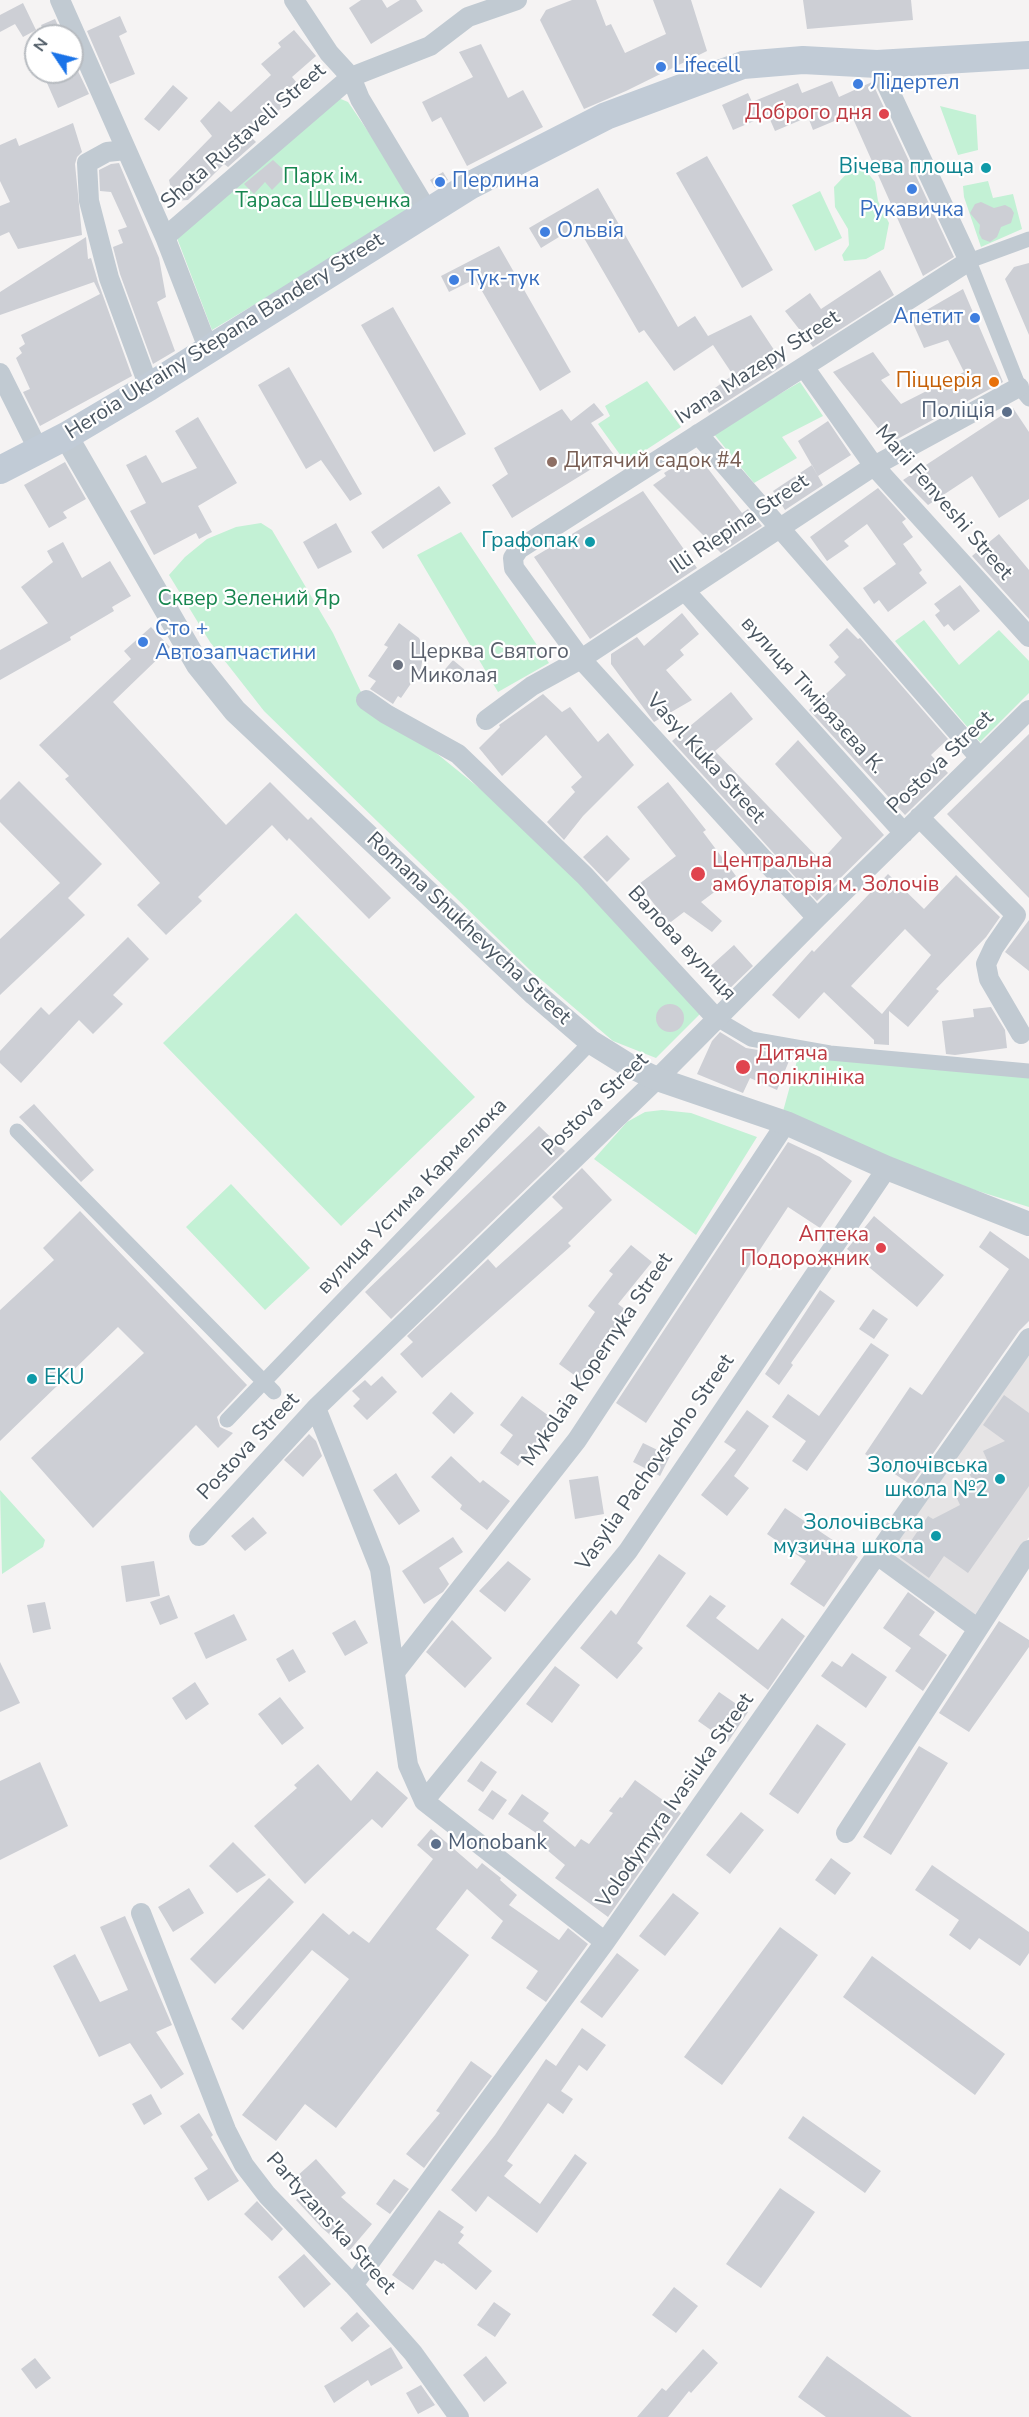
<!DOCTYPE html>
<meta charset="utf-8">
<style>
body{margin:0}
#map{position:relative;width:1029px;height:2417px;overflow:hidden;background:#f5f3f3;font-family:"Nunito Sans",sans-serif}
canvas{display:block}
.north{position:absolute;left:24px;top:24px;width:60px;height:60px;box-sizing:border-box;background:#fff;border:2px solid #b7bbc0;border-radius:50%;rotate:305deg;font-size:16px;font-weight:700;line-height:24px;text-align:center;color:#4a5661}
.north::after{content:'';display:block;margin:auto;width:21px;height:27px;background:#1a73e8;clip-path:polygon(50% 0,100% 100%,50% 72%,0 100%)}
</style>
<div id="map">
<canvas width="1029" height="2417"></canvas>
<div class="north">N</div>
</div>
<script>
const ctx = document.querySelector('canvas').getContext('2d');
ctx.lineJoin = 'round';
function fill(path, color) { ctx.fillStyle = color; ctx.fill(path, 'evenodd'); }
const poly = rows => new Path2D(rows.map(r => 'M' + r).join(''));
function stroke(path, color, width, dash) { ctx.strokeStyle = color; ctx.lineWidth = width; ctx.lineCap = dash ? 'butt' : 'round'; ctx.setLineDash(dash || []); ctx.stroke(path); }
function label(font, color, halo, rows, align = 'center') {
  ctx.font = font + ' "Nunito Sans",sans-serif'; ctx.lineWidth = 4.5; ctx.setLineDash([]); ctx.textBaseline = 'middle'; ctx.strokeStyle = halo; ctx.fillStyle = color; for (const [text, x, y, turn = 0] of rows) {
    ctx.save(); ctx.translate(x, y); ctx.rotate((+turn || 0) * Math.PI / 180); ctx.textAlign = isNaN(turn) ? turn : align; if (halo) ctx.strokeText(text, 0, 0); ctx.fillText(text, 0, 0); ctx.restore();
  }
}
fill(poly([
 [1029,1353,1029,1537,972,1619,886,1559]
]), '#e6e4e5');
fill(poly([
 [336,97,348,102,419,206,212,330,177,238],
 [940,106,976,115,978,150,958,155],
 [856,164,867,172,875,182,878,201,889,223,884,249,866,259,844,261,842,255,849,245,848,229,835,207,834,187],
 [988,181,993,198,1013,194,1022,229,981,247,964,197,963,186],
 [820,191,842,238,815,251,792,205],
 [647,381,681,427,626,463,598,424,610,416,605,406],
 [800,382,823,416,782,437,797,458,754,483,713,433],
 [261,523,272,530,333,633,361,692,558,852,701,1013,656,1058,613,1041,531,971,264,711,210,642,169,575,185,557,207,539,236,527],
 [461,532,549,663,498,692,417,555],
 [924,620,959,665,999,630,1029,661,1029,693,980,742,895,641],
 [296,913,475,1097,341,1226,163,1043],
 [798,1057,1029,1066,1029,1207,885,1162,782,1115],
 [662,1110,691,1113,757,1137,696,1235,594,1159,627,1122,645,1112],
 [231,1184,310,1268,265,1310,186,1227],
 [0,1490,45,1540,43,1547,2,1574]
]), '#c3f1d5');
fill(poly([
 [361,0,382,0,387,8,400,0,416,0,423,11,371,44,349,8],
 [572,0,596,0,606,26,611,24,625,53,666,34,653,0,691,0,707,51,626,91,584,109,540,20,546,10],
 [803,0,911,0,913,20,807,29],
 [23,3,36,30,23,37,15,24,0,32,0,15],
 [120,16,127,32,119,36,135,74,110,84,87,31],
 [55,19,63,36,46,36,41,25],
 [294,30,316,56,292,77,302,89,253,134,254,135,252,138,256,142,228,167,224,164,188,200,174,201,169,180,212,136,200,121,219,101,231,112,271,75,261,64,281,47,278,43],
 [481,44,508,98,523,90,543,127,467,166,441,117,432,122,422,102,473,77,459,52],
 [77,69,89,94,58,108,47,83],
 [832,81,839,97,872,82,954,257,923,276,851,114,813,130,808,117,775,131,768,115,733,130,722,105,748,93,752,102,798,83,802,93],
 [173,85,188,98,159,131,144,119],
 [73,123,82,152,77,157,75,164,82,235,18,249,9,232,0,236,0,206,10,202,0,181,0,145,16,138,19,146],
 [707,156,773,270,742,288,676,173],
 [273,160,288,174,272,190,265,182,254,194,244,184],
 [119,163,159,258,166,297,157,302,175,351,153,364,120,274,113,247,123,243,118,230,127,227,111,192,100,191,99,170,111,164],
 [443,172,448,180,435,188,430,180],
 [598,188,678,327,695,316,708,336,751,315,784,365,709,413,701,398,733,375,713,345,674,371,644,330,639,333,577,226,541,248,529,228],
 [981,202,994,208,1005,205,1011,208,1014,213,1011,223,1001,227,997,237,990,242,982,239,979,233,980,225,970,213,975,204],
 [86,237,88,259,91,258,98,282,132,376,40,426,23,392,30,389,16,358,22,353,19,348,25,344,21,335,100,294,94,282,0,315,0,292],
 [499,246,571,372,540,391,475,279,449,292,441,276],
 [1029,263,1029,335,1005,279,1014,267],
 [880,270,894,295,813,347,785,311,810,293,821,309],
 [963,289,1003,382,890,443,833,372,873,352,890,375,881,380,901,404,964,372,948,340,924,348,911,319],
 [393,307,466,434,434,452,361,325],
 [289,367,362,494,350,501,321,460,306,469,258,385],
 [594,403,604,415,591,423,614,455,512,518,492,485,508,474,494,448,562,409,571,421],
 [1013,408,1029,432,1029,499,999,518,972,476,928,505,903,480],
 [198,417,237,483,198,506,212,532,199,539,196,533,154,555,130,511,146,503,126,465,146,455,162,483,197,468,175,431],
 [828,421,851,455,818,476,798,441],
 [696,453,742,513,748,509,762,526,721,553,653,485,666,476,664,473],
 [65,462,86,499,63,512,67,518,49,528,24,485],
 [812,465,823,485,785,510,773,491],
 [439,486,451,503,383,549,371,532],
 [878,488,906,519,902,522,913,537,903,544,922,570,919,573,927,583,888,612,879,600,874,604,863,588,896,564,867,524,844,541,849,546,827,561,810,537],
 [643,491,697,568,590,639,534,557],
 [336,523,352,552,318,569,303,542],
 [999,534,1029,570,1029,619,972,556],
 [63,542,82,578,110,561,131,596,112,607,114,611,70,637,71,640,0,680,0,650,48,623,21,587,53,562,47,551],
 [960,585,980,611,954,631,948,624,944,627,935,615,940,611,934,604],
 [682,613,699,634,680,650,684,655,666,670,692,700,654,722,611,664,611,654,637,637,644,646],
 [399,623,419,638,424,648,421,669,401,698,398,696,393,704,370,689,376,681,368,676,388,647,384,645],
 [151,627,170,647,113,702,226,825,270,782,308,820,311,817,391,898,369,919,289,838,287,841,272,825,198,897,202,901,166,935,137,905,160,883,65,779,69,776,39,745,131,659,124,651],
 [847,628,858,639,860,638,948,739,931,755,948,773,905,815,809,710,846,675,834,662,839,657,829,645],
 [453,660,465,670,453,684,441,674],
 [731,692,753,719,715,751,821,861,842,838,775,764,798,740,884,835,817,901,672,741],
 [543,694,562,712,570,707,598,742,608,733,634,765,583,816,564,840,547,822,575,792,571,787,582,777,546,735,502,776,479,748,500,727,499,725],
 [1029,734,1029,898,947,814],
 [19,781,102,864,68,898,85,915,0,995,0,939,60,883,0,822,0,800],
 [668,782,706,830,703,832,736,876,701,902,722,921,712,932,684,912,663,928,651,912,657,908,639,884,676,856,637,807],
 [607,835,630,859,607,882,583,857],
 [888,874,924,909,956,875,1000,917,986,937,936,989,939,991,908,1027,889,1011,889,1045,874,1044,874,1040,824,992,799,1019,772,995,812,950,814,952],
 [905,929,931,955,882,1014,851,986],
 [1029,920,1029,971,1005,952],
 [128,937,149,959,113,995,123,1004,93,1034,79,1020,21,1083,0,1063,0,1051,41,1007,49,1015],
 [734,945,753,966,726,992,704,972],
 '656 1018a14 14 0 1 1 28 0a14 14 0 1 1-28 0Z',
 [991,1007,1005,1030,1007,1048,955,1055,946,1054,942,1021,974,1017,973,1009],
 [720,1032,746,1048,770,1052,789,1061,777,1090,750,1078,743,1093,697,1074,712,1041],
 [34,1104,94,1170,81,1182,19,1117],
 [539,1126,565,1151,391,1319,365,1292],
 [788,1142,820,1157,852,1181,820,1228,788,1207,646,1423,616,1403],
 [582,1168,612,1200,568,1243,571,1246,422,1378,400,1354,413,1342,407,1336,488,1259,496,1268,563,1208,552,1197],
 [80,1211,247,1385,217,1417,220,1427,233,1433,218,1448,196,1425,93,1528,31,1458,144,1353,118,1327,0,1441,0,1310,54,1260,43,1248],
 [874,1216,944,1275,917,1307,847,1249],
 [990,1231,1029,1259,1029,1321,1019,1331,911,1485,865,1454,910,1387,922,1395,1009,1269,979,1247],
 [631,1245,652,1262,618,1304,630,1313,581,1380,559,1364,595,1312,588,1306,613,1274,609,1271],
 [820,1290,835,1301,791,1363,793,1365,779,1385,765,1374],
 [873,1309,888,1319,874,1339,859,1329],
 [871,1343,889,1355,807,1471,792,1461,806,1441,772,1417,788,1394,819,1416],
 [382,1376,397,1392,367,1420,353,1406,360,1399,352,1391,365,1380,371,1386],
 [451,1392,474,1413,454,1434,432,1413],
 [1004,1395,1029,1413,1029,1486,968,1573,944,1556,929,1578,900,1557,928,1516,933,1519,960,1505,955,1494,975,1485,969,1473,989,1464,983,1451,1005,1441,983,1425],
 [522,1396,553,1419,518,1466,500,1453,513,1435,500,1425],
 [747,1410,769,1426,734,1476,749,1488,727,1516,701,1495,736,1450,724,1442],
 [309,1434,316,1441,322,1456,303,1477,284,1460],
 [643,1443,670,1456,660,1476,633,1462],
 [451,1456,480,1483,483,1480,510,1501,487,1530,460,1509,462,1505,431,1477],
 [396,1473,420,1511,399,1525,373,1490],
 [598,1476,604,1514,575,1519,569,1480],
 [785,1508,858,1557,824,1607,790,1584,806,1561,767,1534],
 [253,1517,267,1533,245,1551,231,1536],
 [453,1537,463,1552,439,1568,449,1584,443,1592,424,1604,402,1571],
 [659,1554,686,1573,637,1643,643,1648,617,1679,580,1648,611,1610,616,1615],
 [154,1561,160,1596,126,1602,121,1566],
 [508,1561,531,1579,505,1612,479,1591],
 [908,1592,935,1612,919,1635,947,1655,923,1691,895,1671,911,1648,883,1628],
 [169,1595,178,1618,160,1625,150,1602],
 [710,1595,726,1606,716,1618,758,1650,782,1618,805,1636,768,1690,686,1626],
 [45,1602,51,1629,33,1633,27,1605],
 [234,1614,247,1640,206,1659,194,1633],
 [355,1620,368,1643,345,1656,332,1633],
 [452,1620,492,1658,465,1688,426,1652],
 [999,1621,1029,1640,1029,1647,969,1732,939,1713],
 [293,1649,306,1672,289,1682,276,1659],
 [852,1653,887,1677,866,1708,821,1676,832,1661,842,1667],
 [0,1662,20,1703,0,1712],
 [555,1666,580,1685,552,1723,526,1704],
 [195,1682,209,1704,186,1720,172,1698],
 [719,1692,748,1712,728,1742,698,1721],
 [280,1697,304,1728,282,1745,258,1714],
 [817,1724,846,1744,798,1814,769,1794],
 [919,1746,948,1763,891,1855,863,1837],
 [481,1761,497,1772,483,1792,467,1781],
 [40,1762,68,1826,0,1860,0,1781],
 [318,1764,351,1801,377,1771,408,1798,382,1828,372,1819,305,1884,254,1826,297,1788,294,1785],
 [635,1780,681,1813,608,1917,555,1878,565,1865,535,1840,539,1835,508,1814,522,1794,549,1813,543,1821,575,1847,581,1839,589,1844,613,1813,609,1811,620,1797,622,1798],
 [492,1790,507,1800,493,1820,478,1810],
 [741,1812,764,1830,730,1874,706,1855],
 [431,1829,477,1869,482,1863,501,1878,500,1880,517,1895,509,1905,559,1940,568,1928,588,1944,546,2002,526,1988,538,1971,491,1938,503,1921,467,1889,436,1929,469,1955,336,2128,305,2104,276,2141,242,2115,349,1979,312,1950,243,2030,231,2019,323,1913,349,1935,353,1931,369,1943,433,1859,417,1845],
 [233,1842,266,1875,237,1893,209,1866],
 [831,1858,851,1873,835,1895,815,1880],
 [932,1865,1029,1932,1029,1953,1020,1966,979,1938,970,1950,949,1935,959,1920,915,1890],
 [269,1878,294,1902,215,1984,190,1959],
 [189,1888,204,1913,173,1932,158,1907],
 [673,1893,699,1913,665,1956,639,1936],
 [125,1916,172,2025,156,2032,184,2074,161,2089,130,2043,99,2057,53,1966,75,1954,100,2002,128,1990,100,1927],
 [780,1927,818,1955,722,2085,684,2057],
 [617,1953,639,1970,602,2018,580,2002],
 [872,1956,1005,2054,975,2095,843,1997],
 [582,2028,606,2045,587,2071,579,2065,561,2091,573,2099,563,2114,548,2103,507,2161,513,2165,504,2176,540,2204,575,2154,587,2163,537,2233,488,2196,476,2212,451,2190,495,2135,546,2059,556,2066],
 [471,2061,492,2076,424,2168,406,2154,440,2113,436,2111],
 [151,2094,162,2114,144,2125,132,2104],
 [199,2113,213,2135,211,2137,239,2181,208,2201,194,2178,208,2169,180,2126],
 [803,2116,881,2171,865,2193,788,2138],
 [316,2159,346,2193,341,2197,372,2224,349,2251,322,2228,296,2200,308,2190,296,2177],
 [394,2179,409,2189,390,2214,376,2204],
 [780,2188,815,2212,761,2288,726,2264],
 [257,2201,283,2229,272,2241,244,2214],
 [439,2210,464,2227,460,2232,464,2235,458,2243,492,2271,476,2290,443,2263,442,2264,435,2260,413,2290,392,2275],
 [304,2254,331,2284,304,2308,278,2277],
 [674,2287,698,2306,676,2333,652,2315],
 [494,2302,511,2314,495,2337,477,2325],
 [357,2312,370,2326,352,2342,340,2328],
 [391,2347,403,2368,371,2386,368,2380,334,2403,324,2386],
 [703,2349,718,2363,691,2393,689,2391,668,2417,637,2417,662,2388,666,2391],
 [486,2356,507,2383,484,2402,463,2375],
 [827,2356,912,2417,826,2417,798,2397],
 [35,2358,51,2378,36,2389,21,2369],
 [421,2385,435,2405,418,2414,406,2393]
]), '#cdcfd5');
stroke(poly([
 [1029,239,969,261,1019,387,1029,399],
 [717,1019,751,1039,830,1053,1029,1071],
 [17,1131,274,1392],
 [227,1420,591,1042]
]), '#c1cad2', 15);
stroke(poly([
 [60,0,165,237,208,348],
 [294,0,329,53,351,77,360,99,428,212],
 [126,150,107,152,87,163,89,201,109,278,149,387],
 [165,237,351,77,430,46,468,17,517,0],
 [804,367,874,466,1029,637],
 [0,373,39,451],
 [698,434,980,758],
 [685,591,904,833],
 [366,700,386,714,458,754,585,876,717,1019],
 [486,720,532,686,581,659,874,466,1019,387],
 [919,817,1016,915,994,947,986,964,989,979,1021,1034],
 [817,918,581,659,514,568,513,558,519,549,969,261,877,64],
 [316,1408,380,1569,408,1765,424,1801,605,1942],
 [199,1536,316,1408,657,1079,817,918,1029,710],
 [877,1555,977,1628],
 [395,1672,577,1440,786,1123],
 [424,1801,628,1551,887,1168],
 [846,1833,1029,1550],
 [141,1913,226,2130,244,2165,267,2195,353,2285,413,2353,459,2417],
 [353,2285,605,1942,1029,1338]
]), '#c1cad2', 20);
stroke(poly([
 [66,436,198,665,235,711,535,994,591,1042,628,1065,657,1079,786,1123,887,1168,1029,1224]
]), '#c1cad2', 24);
stroke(poly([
 [0,470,66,436,149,387,471,185,606,116,743,65,803,60,877,64,1029,55]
]), '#c1cbd6', 28);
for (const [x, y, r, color] of [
 [661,67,6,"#3f7fe0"],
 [858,84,6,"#3f7fe0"],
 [884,114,6,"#e0444e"],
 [986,168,6,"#0f9aa8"],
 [440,182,6,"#3f7fe0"],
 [912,189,6,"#3f7fe0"],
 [545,232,6,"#3f7fe0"],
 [454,280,6,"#3f7fe0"],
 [975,318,6,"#3f7fe0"],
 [994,382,6,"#e8710a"],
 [1007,412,6,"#5c6f8a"],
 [552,462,6,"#8d6e63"],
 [590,542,6,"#0f9aa8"],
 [143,642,6,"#3f7fe0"],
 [398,665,6,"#6b7280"],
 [698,874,8,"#e0444e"],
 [743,1067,8,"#e0444e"],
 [881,1248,6,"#e0444e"],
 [32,1379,6,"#0f9aa8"],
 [1000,1479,6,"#0f9aa8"],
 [936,1536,6,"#0f9aa8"],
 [436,1844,6,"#5c6f8a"]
]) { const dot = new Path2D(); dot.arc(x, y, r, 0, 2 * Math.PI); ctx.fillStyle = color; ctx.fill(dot); stroke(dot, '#fff', 2); }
label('21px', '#366cbe', '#fff', [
 ["Lifecell",673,67],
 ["Лідертел",870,84],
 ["Перлина",452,182],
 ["Рукавичка",912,211,"center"],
 ["Ольвія",557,232],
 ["Тук-тук",466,280],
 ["Апетит",963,318,"right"],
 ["Сто +",155,630],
 ["Автозапчастини",155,654]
], 'left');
label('21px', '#be3a42', '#fff', [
 ["Доброго дня",872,114],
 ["Центральна",712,862,"left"],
 ["амбулаторія м. Золочів",712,886,"left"],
 ["Дитяча",756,1055,"left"],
 ["поліклініка",756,1079,"left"],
 ["Аптека",869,1236],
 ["Подорожник",869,1260]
], 'right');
label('21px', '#4a5661', '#fff', [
 ["Shota Rustaveli Street",244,137,-41],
 ["Heroia Ukrainy Stepana Bandery Street",225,337,-32],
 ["Ivana Mazepy Street",758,368,-33],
 ["Marii Fenveshi Street",943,503,49],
 ["Illi Riepina Street",740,525,-34],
 ["вулиця Тімірязєва К.",812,696,48],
 ["Vasyl Kuka Street",705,759,48],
 ["Postova Street",941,763,-44],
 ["Romana Shukhevycha Street",468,929,43],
 ["Валова вулиця",681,944,47],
 ["Postova Street",596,1105,-44],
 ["вулиця Устима Кармелюка",413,1197,-46],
 ["Mykolaia Kopernyka Street",598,1360,-56],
 ["Postova Street",249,1447,-47],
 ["Vasylia Pachovskoho Street",656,1463,-55],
 ["Volodymyra Ivasiuka Street",676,1801,-55],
 ["Partyzansʹka Street",330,2224,48]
]);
label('21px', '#0d838f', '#fff', [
 ["Вічева площа",974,168],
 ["Графопак",578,542],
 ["EKU",44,1379,"left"],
 ["Золочівська",988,1467],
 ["школа №2",988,1491],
 ["Золочівська",924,1524],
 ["музична школа",924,1548]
], 'right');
label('21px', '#17864f', '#fff', [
 ["Парк ім.",323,178],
 ["Тараса Шевченка",323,202],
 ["Сквер Зелений Яр",249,600]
]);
label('21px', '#c56008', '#fff', [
 ["Піццерія",982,382]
], 'right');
label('21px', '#4e5e75', '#fff', [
 ["Поліція",995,412],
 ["Monobank",448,1844,"left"]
], 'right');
label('21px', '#785e54', '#fff', [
 ["Дитячий садок #4",564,462]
], 'left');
label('21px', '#5b616d', '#fff', [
 ["Церква Святого",410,653],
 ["Миколая",410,677]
], 'left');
</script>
